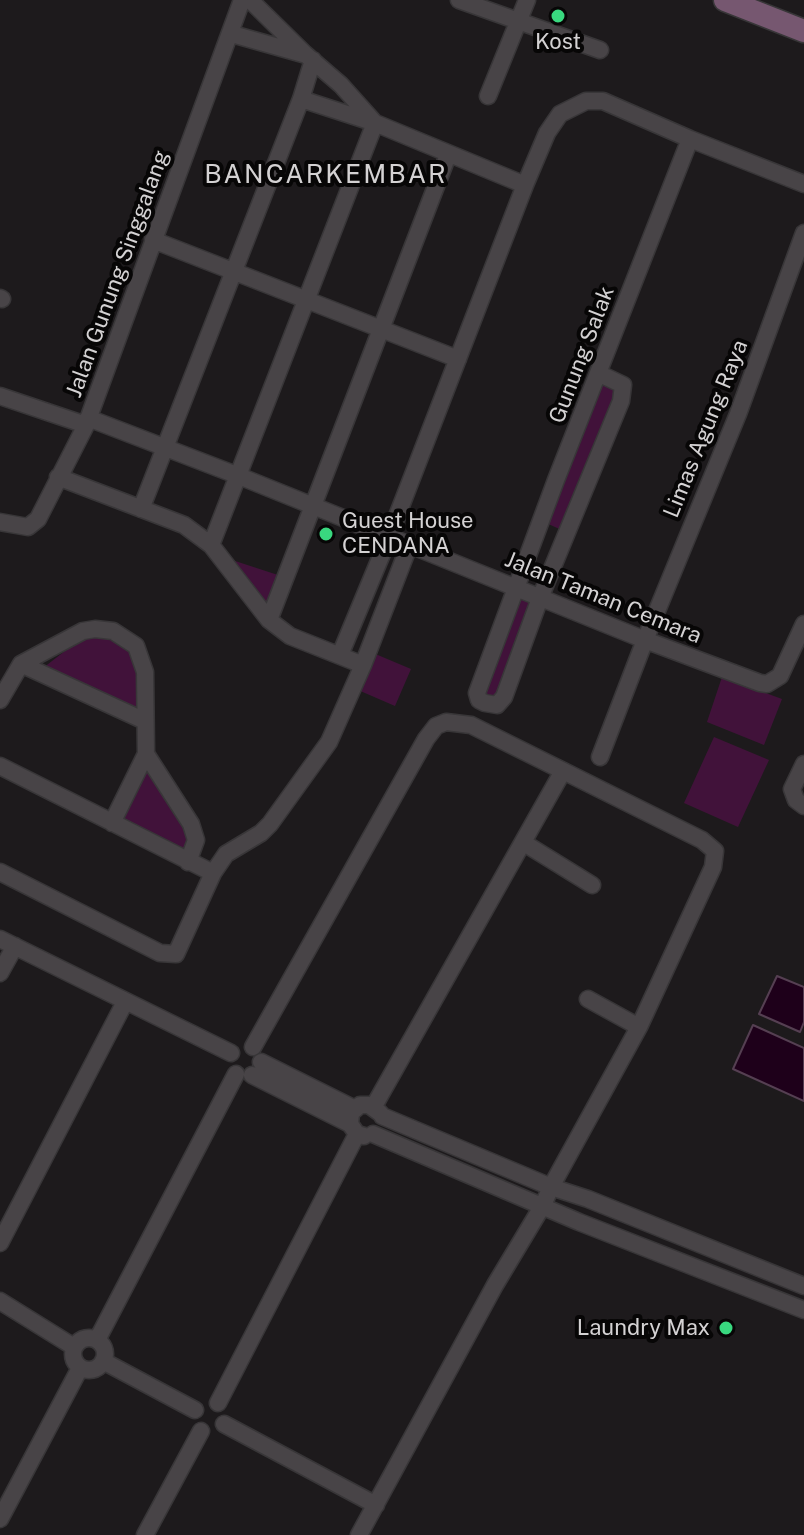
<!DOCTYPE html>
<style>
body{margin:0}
canvas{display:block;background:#1d1a1c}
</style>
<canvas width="804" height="1535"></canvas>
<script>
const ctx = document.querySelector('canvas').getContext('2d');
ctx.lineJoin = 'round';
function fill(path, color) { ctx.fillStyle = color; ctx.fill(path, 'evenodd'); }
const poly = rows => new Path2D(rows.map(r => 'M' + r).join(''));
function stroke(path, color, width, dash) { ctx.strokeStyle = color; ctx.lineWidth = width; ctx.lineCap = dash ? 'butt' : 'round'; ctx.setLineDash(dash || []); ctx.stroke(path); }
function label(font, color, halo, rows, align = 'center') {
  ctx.font = font + ' "Public Sans",sans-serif'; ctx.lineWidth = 8; ctx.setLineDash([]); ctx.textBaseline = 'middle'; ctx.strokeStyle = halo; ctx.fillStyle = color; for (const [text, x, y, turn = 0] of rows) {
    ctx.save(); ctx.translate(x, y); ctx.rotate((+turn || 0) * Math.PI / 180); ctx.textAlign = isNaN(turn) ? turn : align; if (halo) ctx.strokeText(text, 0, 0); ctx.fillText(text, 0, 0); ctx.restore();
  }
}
fill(poly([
 [601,380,621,390,564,531,546,523],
 [232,560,281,576,267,613],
 [519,595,536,601,499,698,481,692],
 [97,633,125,643,139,670,139,712,43,668,83,637],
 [373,653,411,669,395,706,358,690],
 [722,677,782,699,764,745,707,722],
 [714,737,769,760,738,827,684,803],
 [145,768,188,835,183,853,119,822]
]), '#41123a');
const water = poly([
 [777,976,804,987,804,1022,800,1032,759,1014,777,976],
 [753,1025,804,1048,804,1101,733,1069,753,1025]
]);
fill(water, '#1e001a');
stroke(water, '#553f52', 2);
const minor = poly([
 [250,0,305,54,341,85,375,123,525,185],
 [459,0,600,50],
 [232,34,303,54],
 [488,96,527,0],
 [153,240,458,359],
 [0,298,2,299],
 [600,374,623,385,621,401,540,598,504,697,497,705,485,703,479,700,477,693,556,480,690,139],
 [0,396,86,425],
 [88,418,239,476,645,640,760,683,767,684,780,676,804,624],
 [58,477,184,525,211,545,269,620,290,636,363,665],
 [141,509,301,99,313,60],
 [0,522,28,527,38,519,86,425,242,0],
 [211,545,375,123,301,99],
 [269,620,448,155],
 [340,655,389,537,525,185,547,133,560,114,586,101,603,101,690,139,804,184],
 [21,664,145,721],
 [0,700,21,664,83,631,95,629,113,631,136,646,145,672,146,754,191,824,196,840,188,862],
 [600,757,645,640,738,414,804,233],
 [804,764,792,789,796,800,804,806],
 [0,766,213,873],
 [112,823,146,754],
 [524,843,592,885],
 [0,872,160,953,176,954,213,873,226,854,261,833,270,824,329,742,363,665,409,546],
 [0,939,231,1053],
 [0,973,15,946],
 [588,999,639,1027],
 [253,1047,426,739,436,726,446,722,471,725,702,840,715,851,713,867,639,1027,551,1187,543,1205,495,1285,359,1535],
 [261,1062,355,1109],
 [252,1075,350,1124,357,1134,364,1136],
 [374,1106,563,771],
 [382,1116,551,1187,588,1199,804,1286],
 [350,1124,351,1113,360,1105,369,1105,380,1113],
 [373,1134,579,1222,804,1310],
 [0,1243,125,1002],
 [0,1301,74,1347],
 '73 1354a16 16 0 1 1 32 0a16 16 0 1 1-32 0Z',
 [97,1340,236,1074],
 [103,1361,195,1410],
 [218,1403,357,1134],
 [224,1424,376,1505],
 [0,1519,80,1368],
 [145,1535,201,1431]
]);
const secondary = poly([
 [725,0,804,31]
]);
stroke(minor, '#383638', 19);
stroke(secondary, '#383638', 25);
stroke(minor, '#484447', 16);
stroke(secondary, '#765770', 22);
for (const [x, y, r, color] of [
 [558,16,8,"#39d87f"],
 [326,534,8,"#39d87f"],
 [726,1328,8,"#39d87f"]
]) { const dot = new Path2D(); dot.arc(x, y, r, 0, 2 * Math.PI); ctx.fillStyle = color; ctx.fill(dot); stroke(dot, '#070606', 3); }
label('22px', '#d4d2d3', '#070606', [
 ["Kost",558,42],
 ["Guest House",342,521,"left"],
 ["CENDANA",342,546,"left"],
 ["Laundry Max",710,1328,"right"]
]);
label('22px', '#d4d2d3', '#070606', [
 ["Jalan Gunung Singgalang",118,274,-70],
 ["Gunung Salak",582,355,-69],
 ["Limas Agung Raya",706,429,-68],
 ["Jalan Taman Cemara",603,598,22]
]);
ctx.letterSpacing = '2px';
label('26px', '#d4d2d3', '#070606', [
 ["BANCARKEMBAR",326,175]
]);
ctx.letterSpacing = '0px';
</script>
